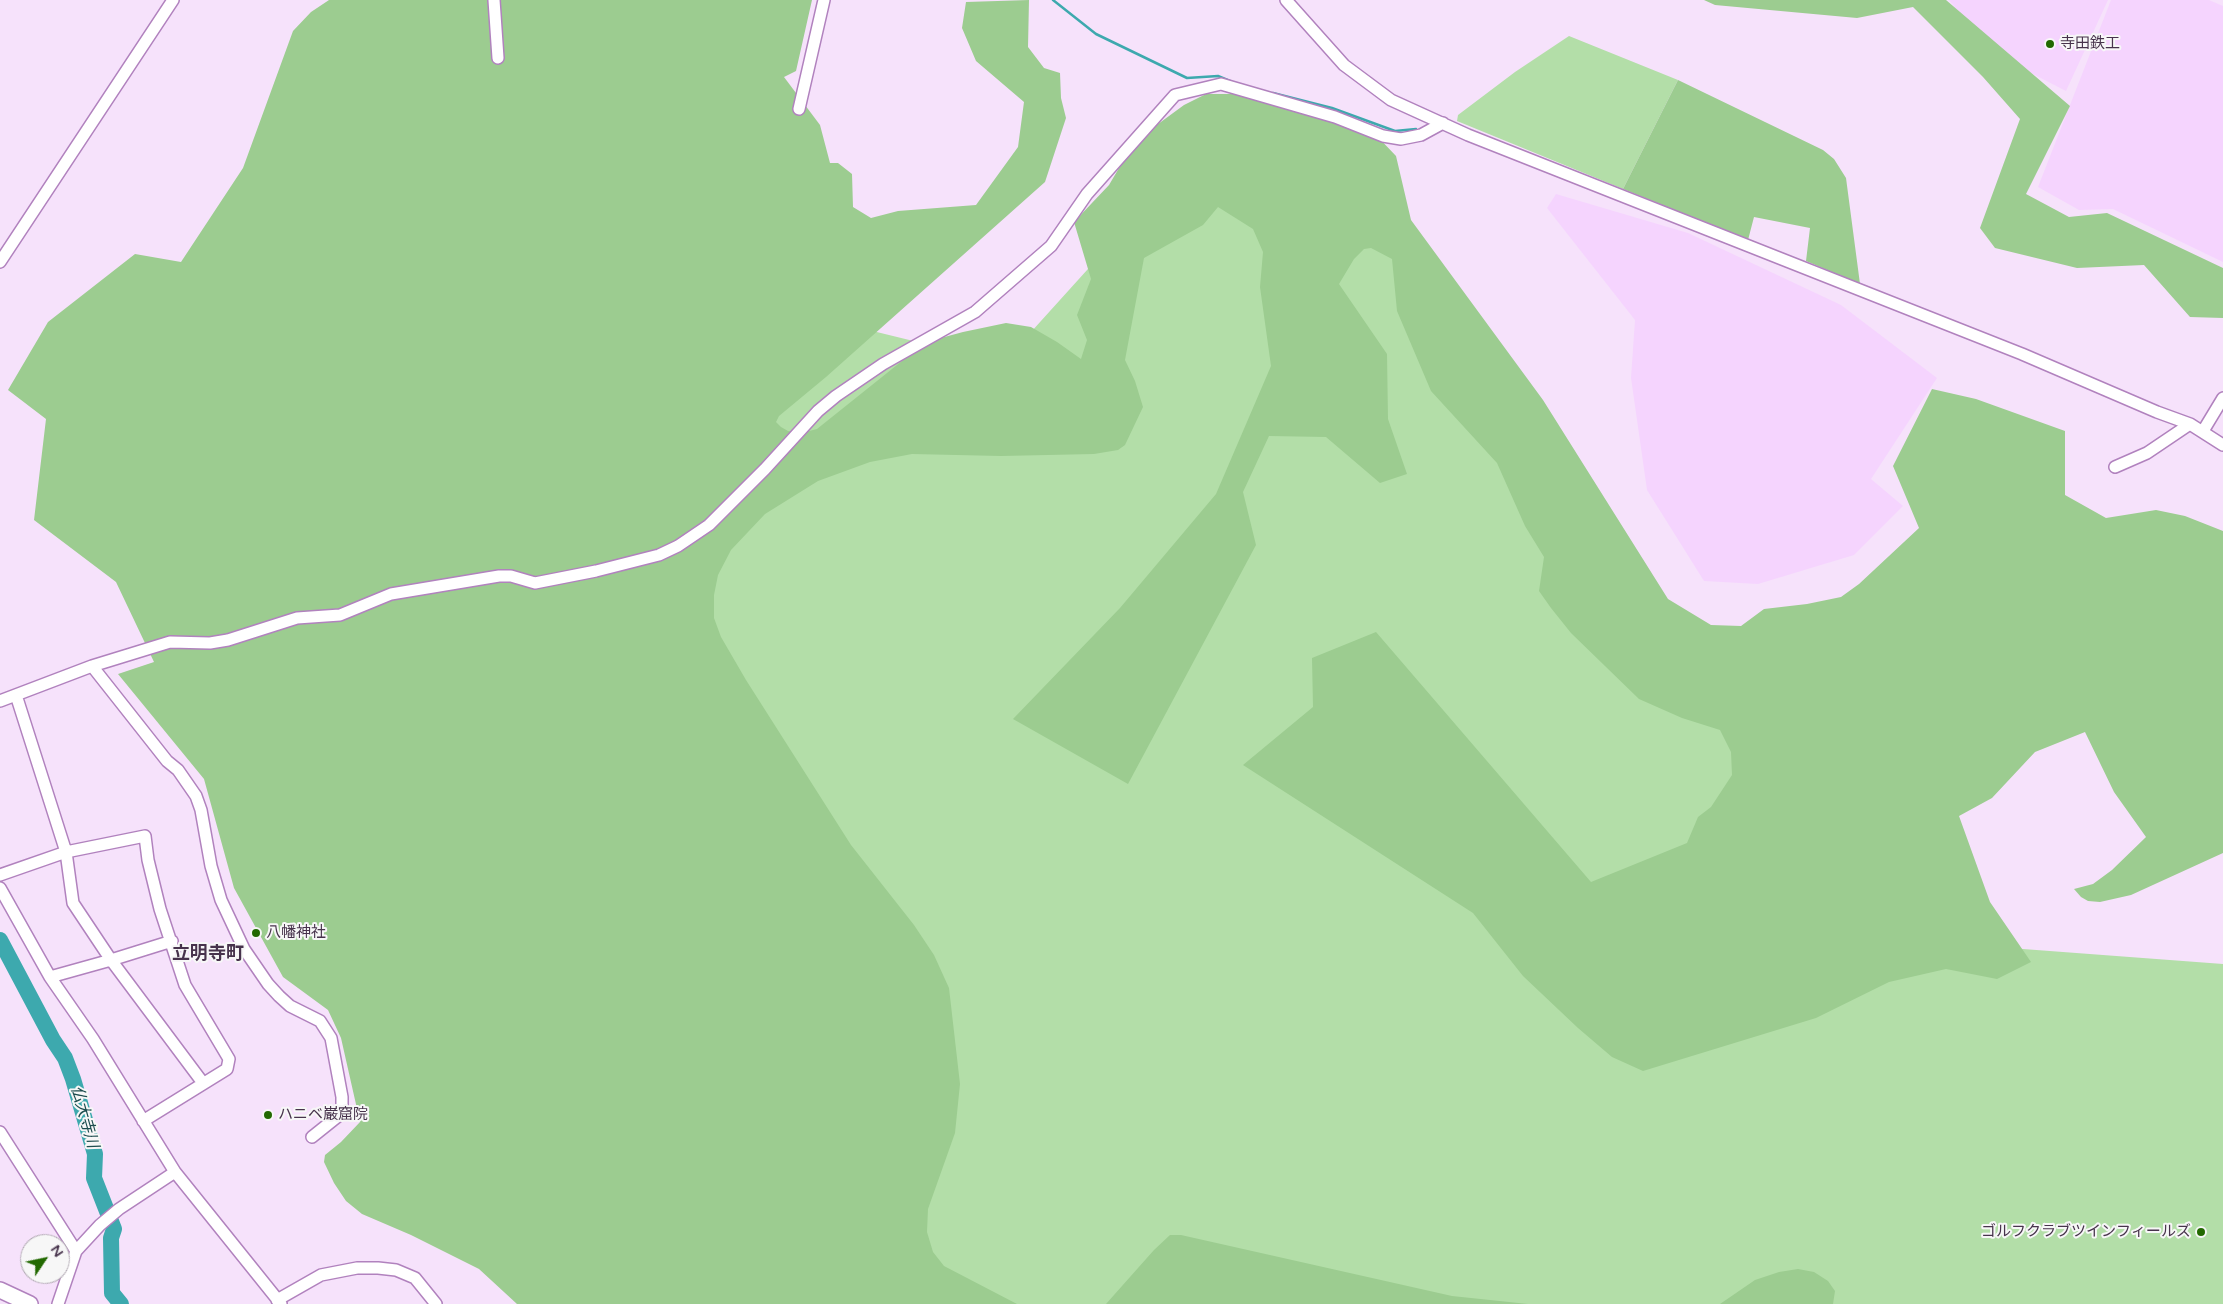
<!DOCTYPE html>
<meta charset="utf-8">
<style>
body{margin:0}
#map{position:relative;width:2223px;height:1304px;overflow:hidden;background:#f6e2fb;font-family:"Varela Round",sans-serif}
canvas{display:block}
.north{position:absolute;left:20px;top:1234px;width:50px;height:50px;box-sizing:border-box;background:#f7f7f7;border:1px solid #b1a9b3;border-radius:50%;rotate:56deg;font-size:14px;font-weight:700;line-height:20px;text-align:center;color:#47334c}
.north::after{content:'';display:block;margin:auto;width:18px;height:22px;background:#226901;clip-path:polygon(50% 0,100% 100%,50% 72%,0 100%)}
</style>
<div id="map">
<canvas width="2223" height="1304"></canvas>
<div class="north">N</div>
</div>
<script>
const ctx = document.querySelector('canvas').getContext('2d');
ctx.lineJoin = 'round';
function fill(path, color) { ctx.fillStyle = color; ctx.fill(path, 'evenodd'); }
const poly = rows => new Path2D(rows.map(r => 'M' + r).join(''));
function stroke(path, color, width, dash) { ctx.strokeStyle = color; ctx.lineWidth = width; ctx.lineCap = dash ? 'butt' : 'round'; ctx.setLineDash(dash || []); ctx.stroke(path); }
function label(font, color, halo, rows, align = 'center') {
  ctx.font = font + ' "Varela Round","Noto Sans JP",sans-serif'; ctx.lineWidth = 4; ctx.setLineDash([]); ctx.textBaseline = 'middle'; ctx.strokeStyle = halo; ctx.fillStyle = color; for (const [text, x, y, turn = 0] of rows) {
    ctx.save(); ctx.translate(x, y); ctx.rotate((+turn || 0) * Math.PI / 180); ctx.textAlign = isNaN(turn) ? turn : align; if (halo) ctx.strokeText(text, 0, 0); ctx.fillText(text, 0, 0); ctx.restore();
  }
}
fill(poly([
 [1949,0,2108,0,2066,91,1992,53],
 [2111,0,2209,0,2223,6,2223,262,2113,209,2079,210,2038,187],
 [1556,194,1688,233,1841,305,1937,378,1871,479,1903,506,1854,555,1758,584,1704,581,1647,490,1631,378,1635,320,1547,208]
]), '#f5d4fe');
fill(poly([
 [1569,36,1678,80,1623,189,1457,121,1458,115,1515,72],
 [1219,124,1383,215,1756,777,1634,1038,1983,946,2223,964,2223,1304,862,1304,567,631,836,322,1003,363]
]), '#b3dea8');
fill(poly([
 [329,0,812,0,796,71,784,77,820,125,830,163,838,163,852,174,853,207,871,218,898,211,976,205,1018,147,1024,102,976,61,962,28,966,2,1029,0,1028,47,1044,68,1060,73,1061,98,1066,118,1045,182,826,377,779,416,776,422,781,427,788,431,801,433,817,429,907,357,937,339,963,332,1006,323,1031,327,1057,342,1081,359,1087,340,1077,315,1091,279,1074,222,1109,185,1122,163,1154,127,1184,105,1206,94,1236,94,1268,98,1323,120,1375,134,1396,156,1411,220,1543,400,1668,599,1711,625,1741,626,1764,609,1807,604,1841,597,1859,584,1919,528,1893,466,1932,389,1976,399,2065,431,2065,495,2106,518,2156,510,2185,516,2223,531,2223,853,2131,895,2100,902,2088,901,2081,897,2074,889,2093,884,2112,870,2146,837,2114,792,2085,732,2035,752,1992,798,1959,816,1990,902,2031,962,1997,979,1946,969,1889,982,1816,1018,1643,1071,1612,1057,1578,1028,1523,976,1473,913,1243,765,1313,707,1312,658,1376,632,1591,882,1687,843,1698,817,1711,807,1732,775,1731,752,1720,730,1682,718,1639,699,1571,633,1551,608,1539,591,1544,557,1525,526,1497,463,1431,391,1397,311,1392,259,1371,248,1364,249,1354,259,1339,284,1387,354,1388,419,1407,474,1380,483,1326,437,1269,436,1243,492,1256,545,1128,784,1013,719,1120,608,1216,494,1271,366,1260,287,1263,252,1253,229,1218,207,1203,225,1144,258,1125,360,1135,381,1143,407,1125,445,1118,450,1094,454,1001,456,912,454,870,462,818,481,765,514,731,550,718,575,714,595,714,618,721,637,746,680,851,845,914,925,934,955,949,988,960,1084,955,1133,928,1209,927,1232,933,1252,944,1266,1017,1304,517,1304,479,1269,411,1235,362,1214,346,1201,334,1183,324,1162,325,1155,341,1142,360,1122,341,1038,328,1010,283,977,234,888,204,779,118,674,154,662,116,582,34,520,46,419,8,390,48,322,135,254,181,262,243,168,293,31,311,12],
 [1704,0,1946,0,2070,106,2026,194,2069,217,2107,213,2223,268,2223,318,2190,317,2144,265,2077,268,1995,248,1980,228,2020,119,1983,77,1913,7,1857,18,1715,5],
 [1678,80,1823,150,1834,159,1846,178,1860,284,1806,261,1810,228,1754,217,1748,240,1623,189],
 [1170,1235,1181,1235,1452,1296,1528,1304,1106,1304,1154,1250],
 [1798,1269,1814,1272,1828,1281,1835,1291,1833,1304,1720,1304,1755,1280,1779,1272]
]), '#9ccc90');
stroke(poly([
 [1053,0,1096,34,1187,78,1218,76,1230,81],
 [1273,93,1332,108,1395,131,1416,129]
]), '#3da9ae', 2.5);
stroke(poly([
 [0,940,53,1040,65,1058,73,1079,95,1154,94,1178,114,1229,111,1238,112,1293,121,1304]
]), '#3da9ae', 16);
const minor = poly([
 [494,0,498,58],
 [1286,0,1344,65,1391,100,1468,135,2022,354,2157,412,2190,424,2223,445],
 [799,109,824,0],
 [0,262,173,0],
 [2203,431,2223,398],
 [2115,467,2147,453,2190,424],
 [92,666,167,761,178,770,196,796,201,810,211,866,221,900,244,949,268,984,279,996,290,1006,320,1021,331,1038,342,1097,342,1113,312,1137],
 [16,695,66,852,73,903,111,960,203,1083],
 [0,701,92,666,170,642,210,643,228,640,297,618,340,615,391,594,499,576,511,576,535,583,596,571,659,555,678,546,709,525,765,469,818,411,836,396,883,364,975,312,1051,246,1087,194,1175,95,1221,84,1335,117,1383,136,1401,139,1421,135,1443,123],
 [0,875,66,852,145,836,148,860,160,909,185,985,229,1059,227,1069,143,1121],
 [0,888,50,977,93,1039,175,1172,281,1304],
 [50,977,111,960,172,941],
 [0,1132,76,1251],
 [277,1300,321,1275,357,1268,378,1268,396,1270,415,1278,436,1304],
 [58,1304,76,1251,100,1225,119,1209,175,1172]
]);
const major = poly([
 [0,1290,30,1304]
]);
stroke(minor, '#b182be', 14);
stroke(major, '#b182be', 18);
stroke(minor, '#fff', 11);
stroke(major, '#fff', 15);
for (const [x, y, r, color] of [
 [2050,44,5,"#226901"],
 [256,933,5,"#226901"],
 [268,1115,5,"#226901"],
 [2201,1232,5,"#226901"]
]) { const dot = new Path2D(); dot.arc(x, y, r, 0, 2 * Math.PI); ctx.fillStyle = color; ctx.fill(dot); stroke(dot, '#f7f7f7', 2); }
label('15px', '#47334c', '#f7f7f7', [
 ["寺田鉄工",2060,44],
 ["八幡神社",266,933],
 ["ハニベ巌窟院",278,1115],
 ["ゴルフクラブツインフィールズ",2191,1232,"right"]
], 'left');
label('italic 16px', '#1e4d4f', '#f7f7f7', [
 ["仏大寺川",84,1117,74]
]);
label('bold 18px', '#47334c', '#f7f7f7', [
 ["立明寺町",208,954]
]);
</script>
